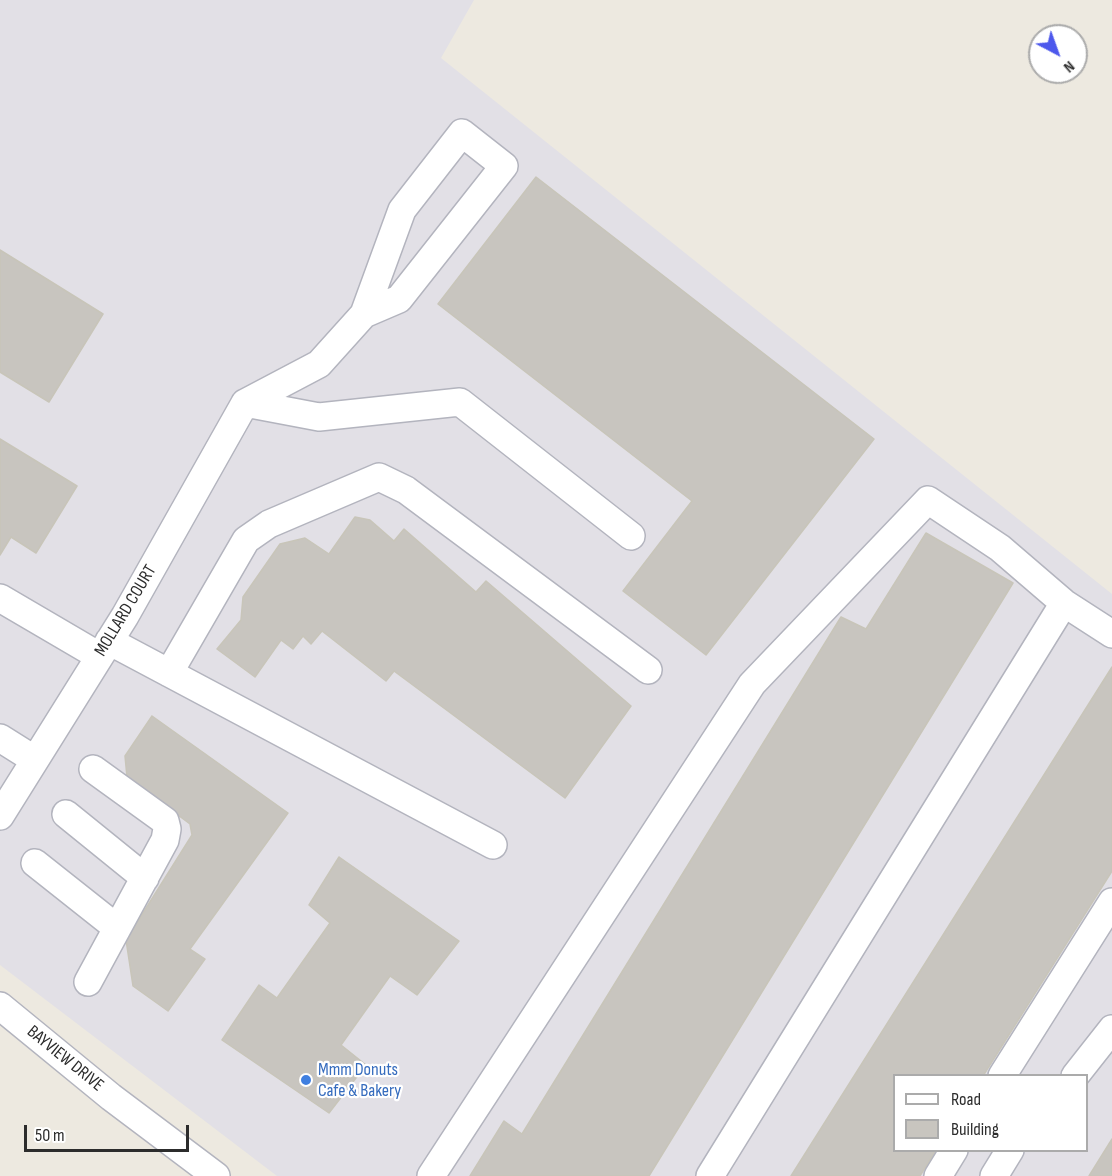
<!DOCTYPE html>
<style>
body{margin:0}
#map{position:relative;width:1112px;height:1176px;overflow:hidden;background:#ede9e0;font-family:"Sofia Sans Condensed",sans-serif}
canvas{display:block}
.legend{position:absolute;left:893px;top:1074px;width:195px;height:78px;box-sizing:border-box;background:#fff;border:2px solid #ababab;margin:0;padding:8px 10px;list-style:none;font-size:18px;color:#2c2c2c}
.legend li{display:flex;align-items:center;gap:12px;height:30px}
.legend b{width:30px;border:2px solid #ababab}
.north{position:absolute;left:1028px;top:24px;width:60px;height:60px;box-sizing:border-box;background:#fff;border:2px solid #ababab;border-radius:50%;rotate:139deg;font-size:16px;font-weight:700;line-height:24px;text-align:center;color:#2c2c2c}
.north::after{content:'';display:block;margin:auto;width:21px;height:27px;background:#4d58ec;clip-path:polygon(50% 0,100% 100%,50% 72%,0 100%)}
.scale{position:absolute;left:24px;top:1125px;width:165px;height:27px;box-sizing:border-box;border:3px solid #2c2c2c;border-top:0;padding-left:8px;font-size:18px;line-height:21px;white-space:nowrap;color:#2c2c2c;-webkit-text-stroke:4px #fff;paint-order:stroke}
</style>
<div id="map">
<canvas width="1112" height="1176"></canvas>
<ul class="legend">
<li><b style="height:8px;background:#fff"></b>Road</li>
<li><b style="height:16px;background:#c8c5bf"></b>Building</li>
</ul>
<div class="north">N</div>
<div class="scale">50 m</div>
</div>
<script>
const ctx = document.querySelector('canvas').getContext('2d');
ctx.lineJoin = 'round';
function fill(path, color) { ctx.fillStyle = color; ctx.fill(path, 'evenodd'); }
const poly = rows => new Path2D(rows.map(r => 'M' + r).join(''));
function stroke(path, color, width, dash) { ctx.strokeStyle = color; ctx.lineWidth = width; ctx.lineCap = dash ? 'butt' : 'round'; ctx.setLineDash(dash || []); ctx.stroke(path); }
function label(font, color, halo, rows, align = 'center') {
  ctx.font = font + ' "Sofia Sans Condensed",sans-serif'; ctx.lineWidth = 4.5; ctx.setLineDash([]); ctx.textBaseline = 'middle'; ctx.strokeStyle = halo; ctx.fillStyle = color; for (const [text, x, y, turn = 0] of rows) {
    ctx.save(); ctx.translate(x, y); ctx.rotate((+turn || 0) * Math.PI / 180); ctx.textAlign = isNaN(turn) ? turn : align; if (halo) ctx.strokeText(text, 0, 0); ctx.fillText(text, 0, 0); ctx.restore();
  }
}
fill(poly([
 [0,0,474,0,441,58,1112,594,1112,1176,277,1176,0,965],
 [894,1076,1086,1076,1086,1150,894,1150]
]), '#e2e0e6');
const building = poly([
 [536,177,874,439,706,655,623,591,692,501,438,304,536,177],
 [0,250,103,314,49,402,0,372,0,250],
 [0,439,77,486,36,553,11,537,0,555,0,439],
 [355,517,370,520,394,541,404,529,476,592,486,581,631,706,565,798,394,671,386,681,322,631,311,644,303,636,293,649,281,640,255,677,217,649,241,620,243,597,280,544,305,538,329,554,355,517],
 [926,533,1013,583,649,1176,470,1176,504,1121,522,1134,841,617,866,629,926,533],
 [1112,667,1112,871,983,1076,894,1076,894,1150,936,1150,920,1176,791,1176,1112,667],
 [152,716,288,813,190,949,205,959,168,1011,133,986,126,940,192,835,190,824,127,777,125,756,152,716],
 [339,857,459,941,417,995,390,976,341,1045,366,1065,329,1113,222,1040,259,985,277,998,330,923,309,905,339,857],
 [1112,1139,1112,1176,1089,1176,1112,1139]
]);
fill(building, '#c8c5bf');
stroke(building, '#c8c5b9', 1.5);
const minor = poly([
 [245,403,319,364,364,314,399,299,504,166,462,133,402,210,364,314],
 [245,403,319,417,460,402,631,536],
 [0,598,99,656],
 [109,641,493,845],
 [169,673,246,540,269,524,379,477,406,490,648,670],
 [0,738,35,760],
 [66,814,145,878],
 [0,816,125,616,245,403],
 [35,863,117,928],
 [88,982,165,840,167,829,165,821,93,769],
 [0,1006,111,1097,216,1176],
 [1002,1076,1112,902],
 [1075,1076,1112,1029],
 [431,1176,752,684,928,500,1000,548,1064,603,1112,634],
 [710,1176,1064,603],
 [938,1176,954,1150],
 [994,1176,1010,1150]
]);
stroke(minor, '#b3b4be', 30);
stroke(minor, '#fff', 27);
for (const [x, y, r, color] of [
 [306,1080,6,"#3f7fe0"]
]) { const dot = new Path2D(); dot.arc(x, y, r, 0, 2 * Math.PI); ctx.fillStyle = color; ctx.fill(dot); stroke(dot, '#fff', 2); }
label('18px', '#2c2c2c', '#fff', [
 ["MOLLARD COURT",126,611,-59],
 ["BAYVIEW DRIVE",65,1059,39]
]);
label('18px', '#366cbe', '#fff', [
 ["Mmm Donuts",318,1070],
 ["Cafe & Bakery",318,1091]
], 'left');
</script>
